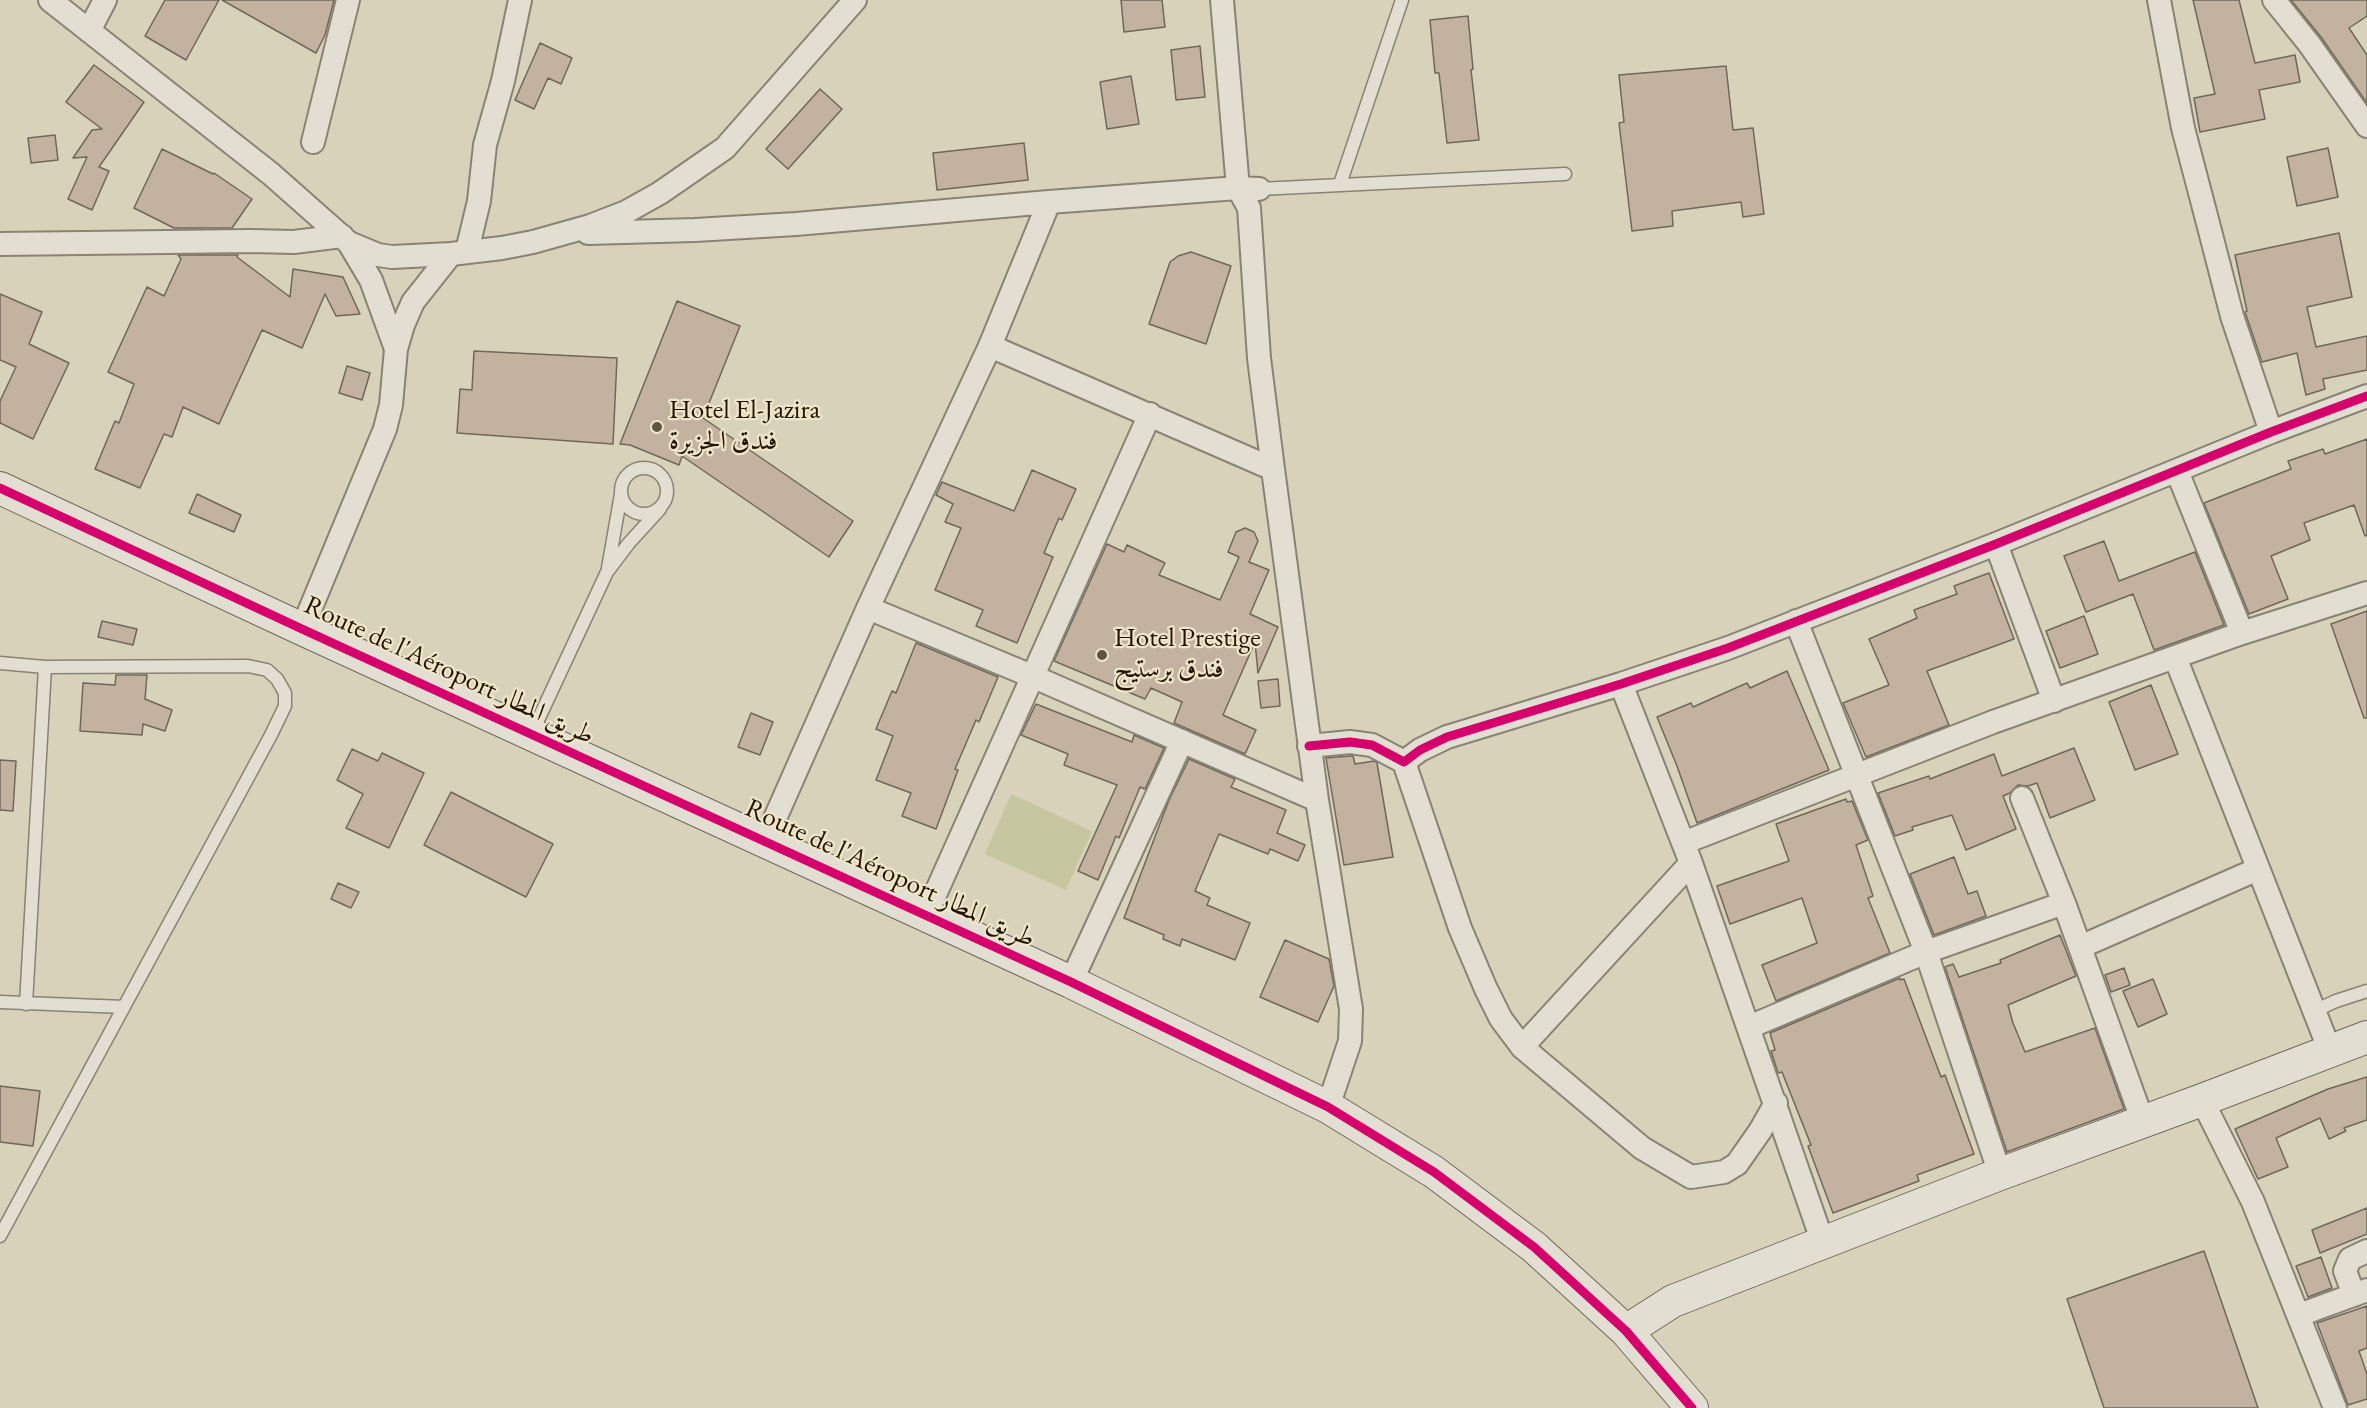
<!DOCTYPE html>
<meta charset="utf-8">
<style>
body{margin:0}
canvas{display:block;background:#d9d2bb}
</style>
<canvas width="2367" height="1408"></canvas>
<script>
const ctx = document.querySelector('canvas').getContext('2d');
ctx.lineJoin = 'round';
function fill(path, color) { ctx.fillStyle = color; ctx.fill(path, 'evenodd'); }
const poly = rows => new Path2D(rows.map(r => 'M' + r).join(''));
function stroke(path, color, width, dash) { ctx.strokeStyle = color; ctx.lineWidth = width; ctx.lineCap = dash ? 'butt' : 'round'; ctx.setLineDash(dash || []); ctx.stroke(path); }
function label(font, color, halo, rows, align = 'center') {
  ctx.font = font + ' "EB Garamond",Amiri,serif'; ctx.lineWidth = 4.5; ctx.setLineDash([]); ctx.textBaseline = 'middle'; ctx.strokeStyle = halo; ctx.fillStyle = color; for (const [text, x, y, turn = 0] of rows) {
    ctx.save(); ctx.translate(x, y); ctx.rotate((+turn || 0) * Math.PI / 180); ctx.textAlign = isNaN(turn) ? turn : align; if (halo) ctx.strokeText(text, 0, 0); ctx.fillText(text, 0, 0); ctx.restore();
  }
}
fill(poly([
 [1011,794,1092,831,1066,890,985,854]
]), '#c6c7a0');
const building = poly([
 [165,0,219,0,186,60,145,36,165,0],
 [222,0,334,0,325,35,316,53,222,0],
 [1121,0,1162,0,1165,27,1124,32,1121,0],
 [2193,0,2239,0,2255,63,2295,55,2300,82,2259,90,2265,119,2200,132,2194,98,2215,94,2193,0],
 [2291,0,2367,0,2367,16,2349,28,2367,55,2367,103,2321,37,2291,0],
 [1468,16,1473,69,1471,70,1479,140,1447,143,1439,73,1435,73,1430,20,1468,16],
 [540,43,572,58,561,84,548,78,534,109,515,100,540,43],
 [1200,46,1205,97,1176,100,1171,50,1200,46],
 [94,65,144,102,99,167,109,171,92,210,68,199,87,157,73,158,92,130,102,129,66,102,94,65],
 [1726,66,1733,130,1753,128,1764,214,1743,217,1741,202,1672,211,1673,226,1632,231,1619,123,1624,122,1619,75,1726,66],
 [1131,76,1139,124,1107,129,1100,82,1131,76],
 [820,89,842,109,788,169,766,149,820,89],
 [55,135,58,160,31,163,28,138,55,135],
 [1024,143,1028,180,937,190,933,153,1024,143],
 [2328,148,2338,197,2297,206,2287,157,2328,148],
 [162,149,213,174,214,173,252,199,232,228,174,228,134,208,162,149],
 [2339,233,2352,297,2307,307,2316,347,2367,336,2367,370,2323,379,2325,389,2306,395,2297,353,2262,362,2245,312,2247,311,2235,255,2339,233],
 [1191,252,1231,266,1206,344,1149,324,1170,262,1178,256,1191,252],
 [178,255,238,255,237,257,290,297,293,269,343,277,360,314,336,316,325,294,302,348,262,330,219,424,183,407,172,437,164,434,140,488,95,469,115,421,119,423,134,384,108,372,147,287,164,296,181,259,178,255],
 [0,294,42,312,29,344,69,363,33,439,0,423,0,401,16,367,0,360,0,294],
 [677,301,740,326,703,418,853,521,829,557,682,456,679,465,630,445,620,444,677,301],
 [474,351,617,358,613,444,457,433,460,389,472,390,474,351],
 [347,366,370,373,362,400,339,393,347,366],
 [2367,439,2367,535,2365,536,2354,505,2304,523,2310,540,2271,556,2288,599,2249,614,2204,503,2291,469,2288,461,2323,449,2325,454,2367,439],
 [1032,470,1076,489,1062,520,1059,518,1044,553,1053,557,1017,643,976,626,983,610,935,590,961,528,945,522,953,504,936,495,942,482,1014,511,1032,470],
 [197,494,241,515,234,532,189,513,197,494],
 [1245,528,1254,532,1258,541,1249,562,1269,570,1250,614,1278,627,1258,673,1255,642,1223,715,1256,730,1245,754,1174,723,1182,702,1151,688,1145,699,1054,661,1107,544,1124,552,1127,545,1165,563,1159,575,1220,600,1239,557,1228,552,1236,532,1245,528],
 [2104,541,2119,581,2195,552,2224,625,2154,650,2133,594,2086,612,2064,556,2104,541],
 [1989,573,2014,639,1927,671,1949,725,1866,757,1843,703,1889,685,1869,639,1917,618,1914,610,1957,594,1954,586,1989,573],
 [2367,611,2367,718,2364,718,2331,624,2367,611],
 [2084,616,2098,654,2060,668,2046,631,2084,616],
 [102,621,137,629,133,645,98,637,102,621],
 [916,643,998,677,979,722,976,720,955,769,958,770,936,829,902,816,911,793,876,780,893,736,876,729,892,691,896,693,916,643],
 [1787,671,1829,770,1697,823,1677,766,1657,717,1691,703,1693,707,1747,683,1750,688,1787,671],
 [116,675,147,675,145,699,172,710,165,731,143,724,142,735,80,731,83,683,115,685,116,675],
 [1278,679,1280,706,1261,708,1258,681,1278,679],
 [2151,685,2178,754,2135,770,2109,702,2151,685],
 [1036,704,1132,742,1134,735,1164,748,1145,789,1140,787,1119,838,1116,836,1098,880,1078,871,1117,785,1064,765,1068,754,1021,735,1036,704],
 [751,713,773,722,760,755,738,747,751,713],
 [2074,748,2095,800,2050,818,2037,783,2028,786,2018,785,2010,793,2003,796,2016,829,1966,850,1952,815,1912,827,1913,830,1895,836,1878,793,1929,776,1930,779,1994,754,2002,776,2074,748],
 [352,749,378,761,382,753,424,773,389,848,346,828,363,794,337,780,352,749],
 [1350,756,1353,756,1355,764,1374,761,1377,763,1393,857,1344,865,1326,758,1350,756],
 [1189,759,1235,779,1231,787,1286,810,1277,833,1305,845,1298,861,1270,849,1268,854,1219,834,1195,891,1210,898,1207,905,1250,923,1235,960,1182,939,1180,946,1163,939,1164,935,1124,918,1169,800,1189,759],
 [0,760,16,761,13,811,0,810,0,760],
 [451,792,553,844,526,897,424,845,451,792],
 [1846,799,1847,802,1852,801,1868,840,1856,845,1873,896,1868,898,1890,953,1776,1001,1762,965,1817,943,1802,898,1730,924,1717,886,1789,861,1776,824,1846,799],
 [1954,857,1968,894,1977,891,1986,916,1934,935,1910,874,1954,857],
 [338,883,359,892,351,908,331,899,338,883],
 [2060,935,2076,976,2008,1005,2013,1023,2025,1052,2095,1028,2124,1109,2007,1152,1945,967,1953,964,1959,977,2001,963,2000,960,2060,935],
 [1285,940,1329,959,1334,986,1318,1022,1260,997,1285,940],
 [2124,968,2130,985,2111,992,2105,975,2124,968],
 [1900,978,1900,980,1904,979,1941,1077,1945,1075,1974,1154,1917,1175,1919,1181,1833,1213,1808,1146,1811,1145,1782,1072,1778,1073,1771,1051,1775,1050,1770,1033,1900,978],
 [2153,979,2167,1014,2138,1027,2123,991,2153,979],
 [2367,1077,2367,1120,2344,1128,2346,1131,2329,1139,2320,1118,2276,1138,2288,1167,2258,1179,2235,1129,2328,1089,2367,1077],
 [0,1086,40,1091,33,1146,0,1142,0,1086],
 [2367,1208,2367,1234,2320,1253,2312,1230,2367,1208],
 [2204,1251,2258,1408,2104,1408,2067,1299,2204,1251],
 [2321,1257,2332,1288,2308,1297,2296,1266,2321,1257],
 [2367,1306,2367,1348,2359,1351,2367,1374,2367,1399,2348,1405,2317,1323,2367,1306]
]);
fill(building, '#c3b2a0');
stroke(building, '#6f685a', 1.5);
const lane = poly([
 [1340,184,1402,0],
 [1259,189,1565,174],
 '621 491a23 23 0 1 1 46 0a23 23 0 1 1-46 0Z',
 [608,568,621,494],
 [0,663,45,667,248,666,267,670,277,679,285,693,285,706,271,735,0,1236],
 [532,733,607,572,629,543,660,509],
 [0,1002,124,1007],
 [26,1004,45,667],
 [2314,1011,2336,1001,2367,991]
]);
const street = poly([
 [50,0,271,174,349,243,378,255,392,257,451,254,502,248,533,242,590,226,626,212,660,193,725,148,855,0],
 [1222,0,1238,188,1249,208,1259,358,1273,469,1317,800,1351,1009,1350,1041,1328,1107],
 [2159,0,2183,128,2209,227,2232,316,2271,432],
 [2274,0,2310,45,2367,126],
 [89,31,105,0],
 [313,142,348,0],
 [588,233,695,230,796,224,1049,202,1238,188,1259,189],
 [349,243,371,280,396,349],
 [0,244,251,241,294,242,342,236],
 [467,251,479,201,485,145,503,81,520,0],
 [990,346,1273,469],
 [2177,471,2242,633],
 [1996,544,2054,701],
 [868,608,1034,677,1317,800],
 [1796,621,1926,952,2000,1174],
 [302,629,385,429,391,405,396,349,403,325,413,302,451,254],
 [2175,657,2330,1051],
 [1621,684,1691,863,1823,1243],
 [1309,746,1350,742,1372,745,1404,762,1420,750,1447,737,1621,684,1728,648,1996,544,2271,432,2367,396],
 [1404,762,1460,928,1486,989,1501,1019,1522,1047,1642,1148,1691,1177,1724,1172,1737,1164,1760,1131,1776,1103],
 [2022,798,2064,903,2143,1122],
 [765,841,868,608,990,346,1049,202],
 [1683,843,1993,722,2242,633,2367,593],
 [925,917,1150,414],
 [2080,947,2258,869],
 [1071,982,1182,741],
 [1749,1027,1926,952,2064,903],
 [1522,1047,1691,863],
 [2202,1100,2253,1202,2335,1408],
 [2354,1295,2345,1271,2350,1259,2367,1251],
 [2299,1315,2367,1290]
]);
const secondary = poly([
 [0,488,302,629,1071,982,1328,1107,1434,1172,1534,1247,1626,1331,1692,1408],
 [1626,1331,1673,1301,2000,1174,2202,1100,2367,1037]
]);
stroke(lane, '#898374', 15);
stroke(street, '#898374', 26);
stroke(secondary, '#6f685a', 34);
stroke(lane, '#e2ded2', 12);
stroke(street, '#e2ded2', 22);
stroke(secondary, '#e2ded2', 32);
stroke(poly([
 [0,488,302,629,1071,982,1328,1107,1434,1172,1534,1247,1626,1331,1692,1408],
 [1309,746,1350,742,1372,745,1404,762,1420,750,1447,737,1621,684,1728,648,1996,544,2271,432,2367,396]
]), '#d6006c', 9);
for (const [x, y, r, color] of [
 [657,427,6,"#635641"],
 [1102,655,6,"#635641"]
]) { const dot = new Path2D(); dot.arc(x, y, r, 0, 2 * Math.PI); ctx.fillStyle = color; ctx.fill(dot); stroke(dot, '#efe6ca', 2); }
label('27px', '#231400', '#efe6ca', [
 ["Hotel El-Jazira",669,411],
 ["فندق الجزيرة",669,442],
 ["Hotel Prestige",1114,639],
 ["فندق برستيج",1114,670]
], 'left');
label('27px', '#231400', '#efe6ca', [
 ["Route de l'Aéroport طريق المطار",449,671,25],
 ["Route de l'Aéroport طريق المطار",890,874,25]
]);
</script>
